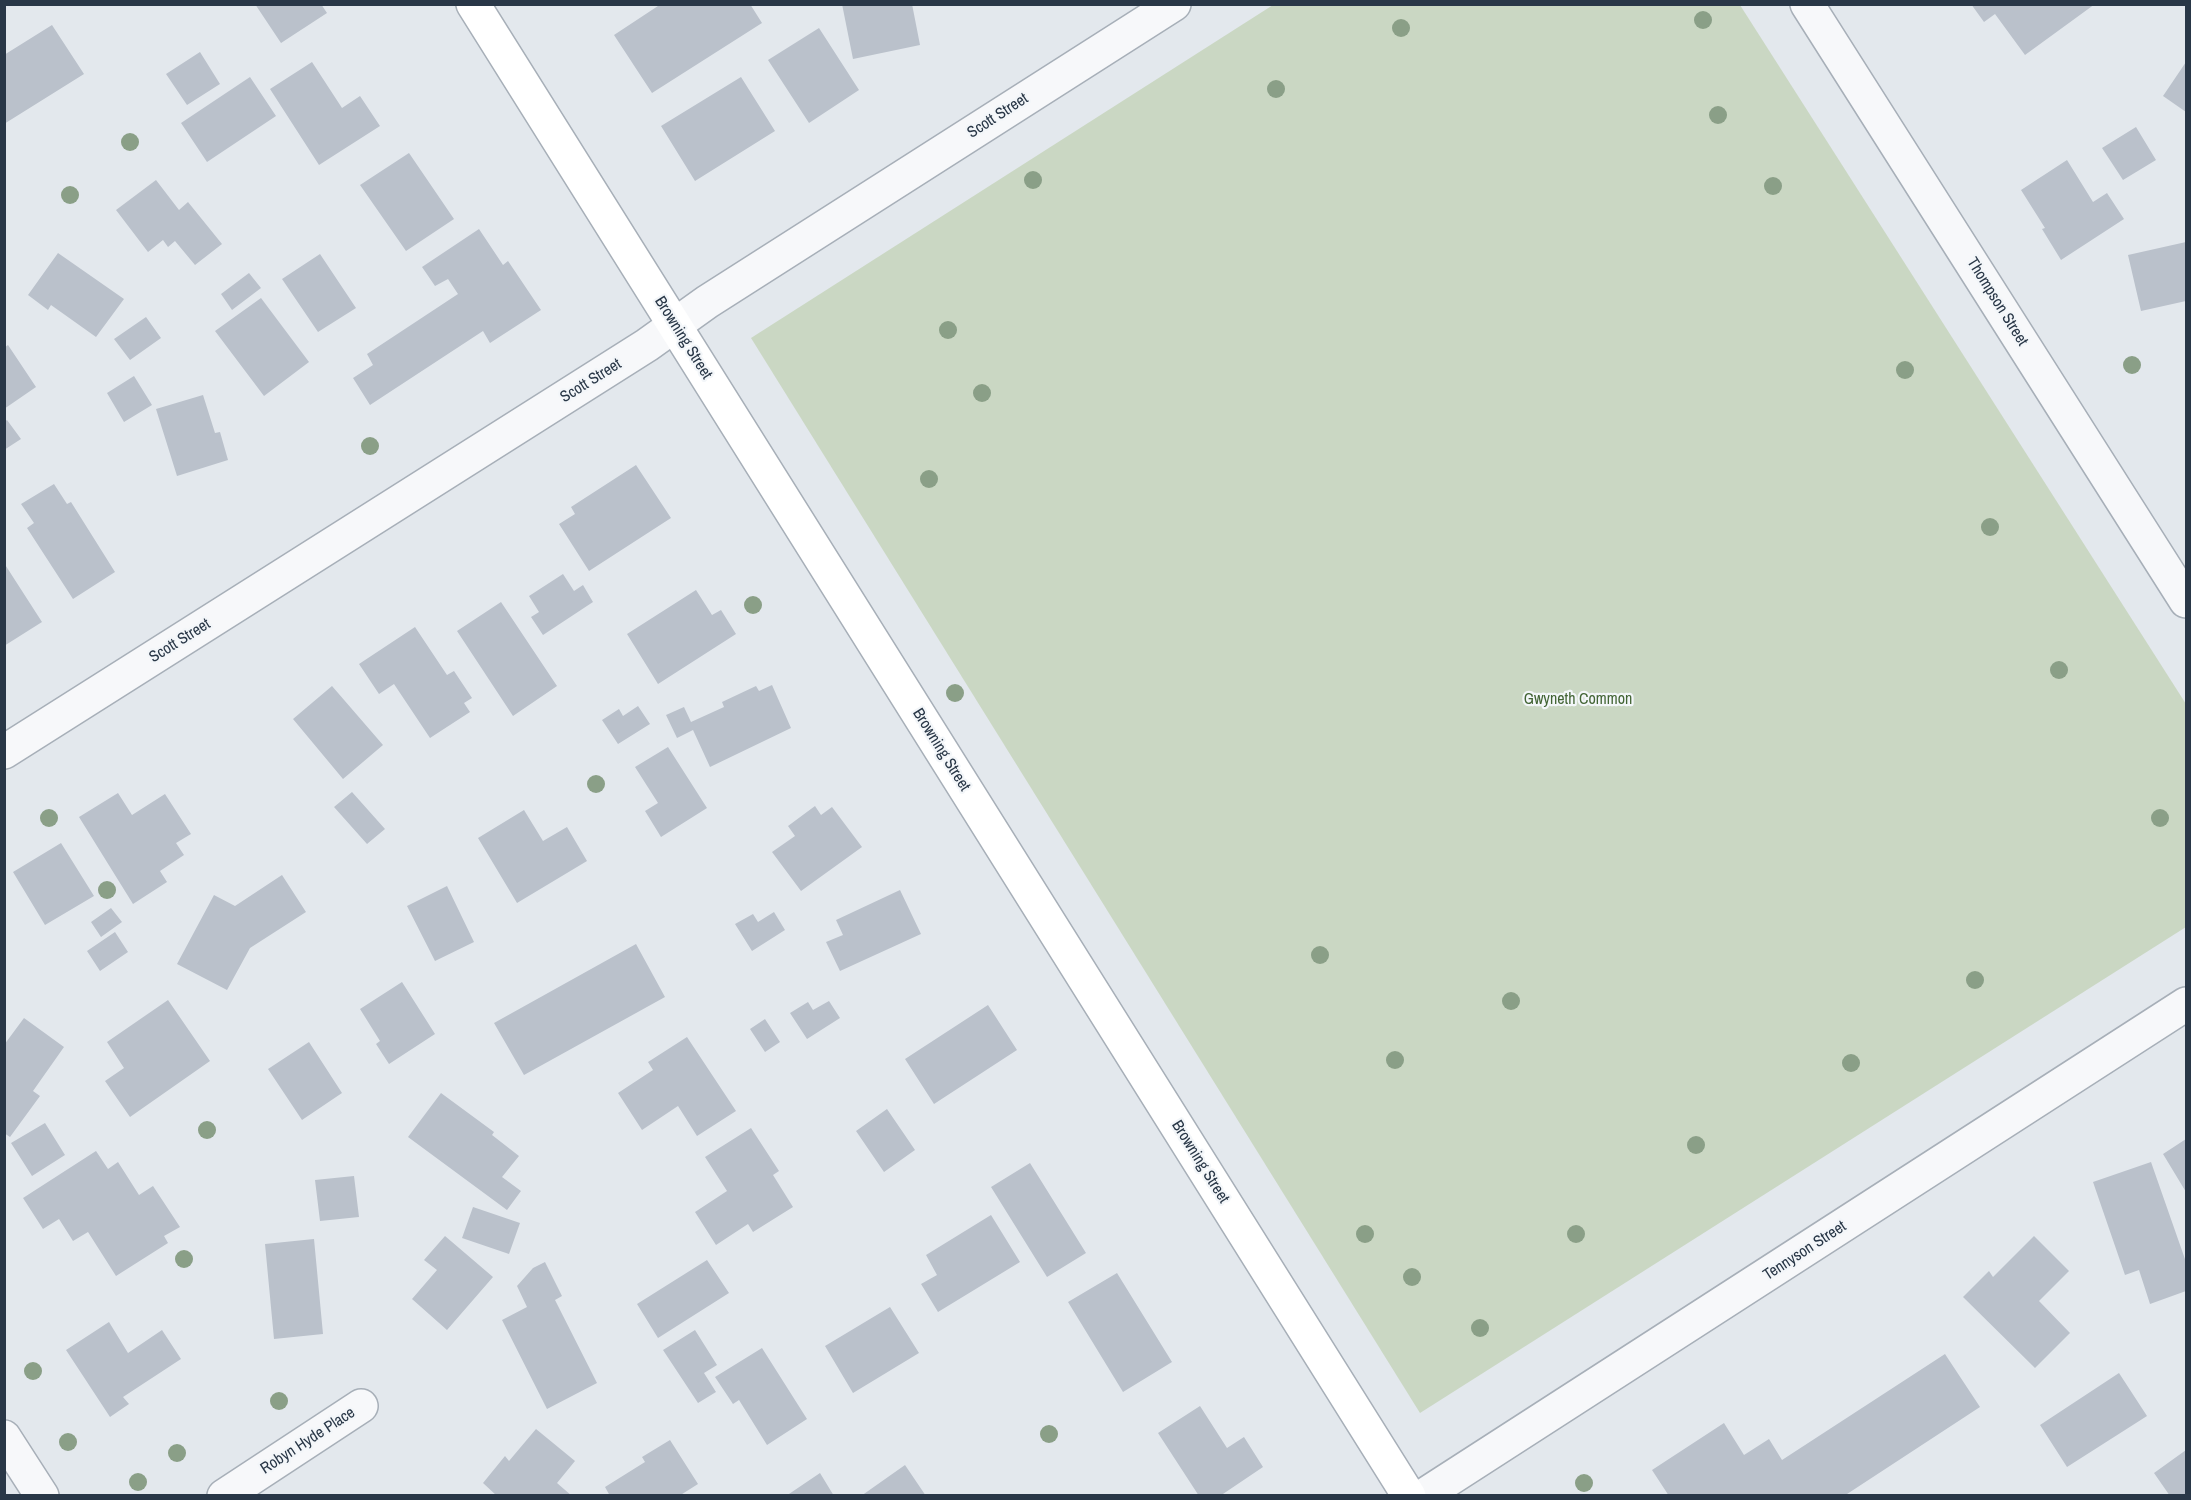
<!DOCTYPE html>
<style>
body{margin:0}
#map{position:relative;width:2191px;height:1500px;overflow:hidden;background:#e3e8ed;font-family:"Archivo Narrow",sans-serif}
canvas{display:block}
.frame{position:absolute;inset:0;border:6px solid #293747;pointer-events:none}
</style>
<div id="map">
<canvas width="2191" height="1500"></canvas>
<div class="frame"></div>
</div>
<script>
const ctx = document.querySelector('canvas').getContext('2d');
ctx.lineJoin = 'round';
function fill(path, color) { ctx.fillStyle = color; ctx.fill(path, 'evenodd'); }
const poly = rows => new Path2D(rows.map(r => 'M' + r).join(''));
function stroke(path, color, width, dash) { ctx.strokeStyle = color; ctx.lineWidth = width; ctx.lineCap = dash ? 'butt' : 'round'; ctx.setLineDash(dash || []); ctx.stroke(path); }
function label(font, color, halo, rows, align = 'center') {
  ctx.font = font + ' "Archivo Narrow",sans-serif'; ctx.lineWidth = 4.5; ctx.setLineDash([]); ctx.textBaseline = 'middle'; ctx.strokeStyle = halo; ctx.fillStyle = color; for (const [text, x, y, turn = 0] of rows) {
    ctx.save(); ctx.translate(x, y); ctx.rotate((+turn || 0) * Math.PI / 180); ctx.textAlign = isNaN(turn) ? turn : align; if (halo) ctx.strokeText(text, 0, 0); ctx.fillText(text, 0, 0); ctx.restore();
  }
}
fill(poly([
 [1273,5,1740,5,2186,704,2186,927,1420,1413,751,338]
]), '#cad7c3');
fill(poly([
 [255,4,321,4,327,13,281,43],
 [661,4,750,4,762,23,652,93,614,35],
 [842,4,912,4,920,45,853,59],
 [1971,4,2095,4,2025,55,1995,14,1984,22],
 [52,25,84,74,4,124,4,55],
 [819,28,859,90,809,123,768,60],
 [200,52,220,84,187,105,166,74],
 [312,62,342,108,360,96,380,126,319,165,270,89],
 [2186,62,2186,112,2163,96],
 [250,77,276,116,207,162,181,123],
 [741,77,775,131,695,181,661,126],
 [2136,127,2156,160,2123,180,2102,148],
 [409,153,454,219,406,251,360,185],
 [2067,160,2093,202,2107,193,2124,219,2061,260,2042,229,2045,228,2021,190],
 [156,180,179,210,188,202,222,244,195,265,175,241,168,247,163,240,148,252,116,210],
 [479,229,503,265,508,261,541,310,490,343,483,331,370,405,353,378,373,365,367,354,458,294,448,279,435,286,422,267],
 [2186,242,2186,301,2141,311,2128,255],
 [58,253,124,299,96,337,51,305,48,310,28,295],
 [320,254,356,308,318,332,282,279],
 [249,273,261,288,232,310,221,294],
 [261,298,309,362,264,396,215,331],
 [146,317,161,338,130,360,114,339],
 [8,345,36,387,4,409,4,348],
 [134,376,152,405,124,422,107,393],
 [203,395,215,433,220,432,228,460,177,476,156,409],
 [7,420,21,439,4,450,4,422],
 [636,465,671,518,589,571,559,524,575,514,571,507],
 [54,484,67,504,71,502,115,572,73,599,27,528,34,523,21,504],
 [4,563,42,622,4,646],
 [563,574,574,591,583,585,593,602,543,635,531,617,539,612,529,596],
 [696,590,712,615,721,610,736,634,658,684,627,634],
 [501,602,557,686,513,716,457,631],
 [415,627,447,675,454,671,472,698,464,703,470,712,430,738,394,684,379,694,359,664],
 [772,685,791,728,710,767,693,730,677,738,666,715,684,707,691,722,724,707,722,702,756,686,759,691],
 [332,686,383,745,343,779,293,719],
 [638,706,650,724,618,744,602,720,619,709,623,716],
 [668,747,707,808,661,837,645,811,658,803,635,767],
 [352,792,385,829,367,844,334,807],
 [118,793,132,815,165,794,191,834,176,843,184,855,160,871,167,882,133,904,79,817],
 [815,806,821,815,832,807,862,847,801,891,772,852,795,836,788,826],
 [524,810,543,841,567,827,587,861,517,903,478,838],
 [61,843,94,896,45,925,13,872],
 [282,875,306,912,250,948,227,990,177,964,214,895,235,906],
 [447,886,474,942,435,961,407,906],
 [900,890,921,934,840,971,826,942,843,935,836,920],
 [111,908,122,922,101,937,91,922],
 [774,912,785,930,752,951,735,924,753,914,758,922],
 [115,932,128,952,100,971,87,951],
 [636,944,665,997,524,1075,494,1023],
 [402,982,435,1034,389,1064,376,1044,380,1041,360,1009],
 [168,1000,210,1061,130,1117,105,1081,124,1068,107,1042],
 [829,1001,840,1018,807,1039,790,1013,808,1002,813,1010],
 [988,1005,1017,1050,934,1104,905,1059],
 [24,1018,64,1047,33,1091,40,1096,10,1137,4,1133,4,1045],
 [765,1019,780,1042,765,1052,750,1029],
 [687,1037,736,1111,697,1136,678,1106,642,1130,618,1093,653,1070,648,1062],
 [309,1042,342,1093,302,1120,268,1069],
 [441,1093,494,1132,492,1135,519,1156,502,1177,521,1191,507,1210,408,1137],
 [887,1109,915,1150,884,1172,856,1131],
 [45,1123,65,1155,32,1176,11,1143],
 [751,1128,779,1171,773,1175,793,1207,753,1232,748,1224,716,1245,695,1212,727,1191,705,1157],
 [2186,1139,2186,1192,2163,1154],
 [96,1151,108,1169,118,1162,139,1195,153,1186,180,1227,164,1236,168,1243,116,1276,88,1232,73,1241,59,1219,43,1229,23,1198],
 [2151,1162,2186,1262,2186,1291,2150,1304,2139,1270,2125,1275,2093,1182],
 [1030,1163,1086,1253,1047,1277,991,1187],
 [354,1176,359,1217,320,1221,315,1180],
 [473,1207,520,1223,509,1254,462,1238],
 [991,1215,1020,1262,938,1312,921,1284,937,1275,926,1255],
 [445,1236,493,1277,447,1330,412,1299,437,1270,424,1260],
 [2034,1236,2069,1271,2039,1301,2070,1333,2035,1368,1963,1297,1989,1271,1993,1277],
 [314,1239,323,1334,274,1339,265,1244],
 [707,1260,729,1293,658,1338,637,1304],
 [545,1262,562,1296,555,1300,597,1383,547,1409,502,1320,527,1307,517,1286,533,1268],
 [1117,1273,1172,1362,1123,1392,1068,1302],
 [890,1307,919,1353,853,1393,825,1346],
 [109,1322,128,1353,162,1330,181,1359,123,1397,129,1404,110,1417,66,1350],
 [695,1330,717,1365,704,1373,716,1392,698,1403,663,1350],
 [762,1348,807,1419,767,1445,739,1400,733,1404,715,1377],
 [1945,1354,1980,1407,1844,1496,1669,1496,1652,1470,1724,1423,1744,1455,1769,1439,1782,1460],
 [2119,1373,2147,1416,2067,1467,2040,1425],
 [1200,1406,1227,1448,1244,1437,1263,1467,1220,1496,1199,1496,1158,1433],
 [536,1429,575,1461,557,1483,572,1496,497,1496,483,1483,505,1456,509,1461],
 [670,1440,698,1484,679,1496,610,1496,605,1487,645,1462,642,1457],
 [2186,1450,2186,1496,2170,1496,2154,1473],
 [905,1465,926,1496,861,1496],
 [820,1473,834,1496,786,1496]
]), '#bac1cb');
const street = poly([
 [1807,4,2186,601],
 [4,752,647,345,707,302,1174,4],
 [4,1437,42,1496],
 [224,1496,361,1406],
 [1423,1496,2186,1004]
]);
const secondary = poly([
 [473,4,1409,1496]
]);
stroke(street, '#a7afb8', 36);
stroke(secondary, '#a7afb8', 36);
stroke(street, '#f7f8fa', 33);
stroke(secondary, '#fff', 33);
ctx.fillStyle = '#8a9f87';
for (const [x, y] of [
 [1703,20],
 [1401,28],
 [1276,89],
 [1718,115],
 [130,142],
 [1033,180],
 [1773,186],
 [70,195],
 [948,330],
 [2132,365],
 [1905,370],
 [982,393],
 [370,446],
 [929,479],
 [1990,527],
 [753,605],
 [2059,670],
 [955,693],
 [596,784],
 [49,818],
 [2160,818],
 [107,890],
 [1320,955],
 [1975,980],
 [1511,1001],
 [1395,1060],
 [1851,1063],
 [207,1130],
 [1696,1145],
 [1365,1234],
 [1576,1234],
 [184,1259],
 [1412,1277],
 [1480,1328],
 [33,1371],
 [279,1401],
 [1049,1434],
 [68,1442],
 [177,1453],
 [138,1482],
 [1584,1483]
]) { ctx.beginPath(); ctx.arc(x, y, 9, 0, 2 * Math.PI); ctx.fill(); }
label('16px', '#293747', '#f3f6f9', [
 ["Scott Street",998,116,-33],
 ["Thompson Street",1997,302,58],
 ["Browning Street",683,338,58],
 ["Scott Street",591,381,-32],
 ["Scott Street",180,641,-32],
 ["Browning Street",941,750,58],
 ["Browning Street",1200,1162,58],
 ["Tennyson Street",1805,1251,-33],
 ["Robyn Hyde Place",308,1441,-33]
]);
label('16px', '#426434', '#f3f6f9', [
 ["Gwyneth Common",1578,700]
]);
</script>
